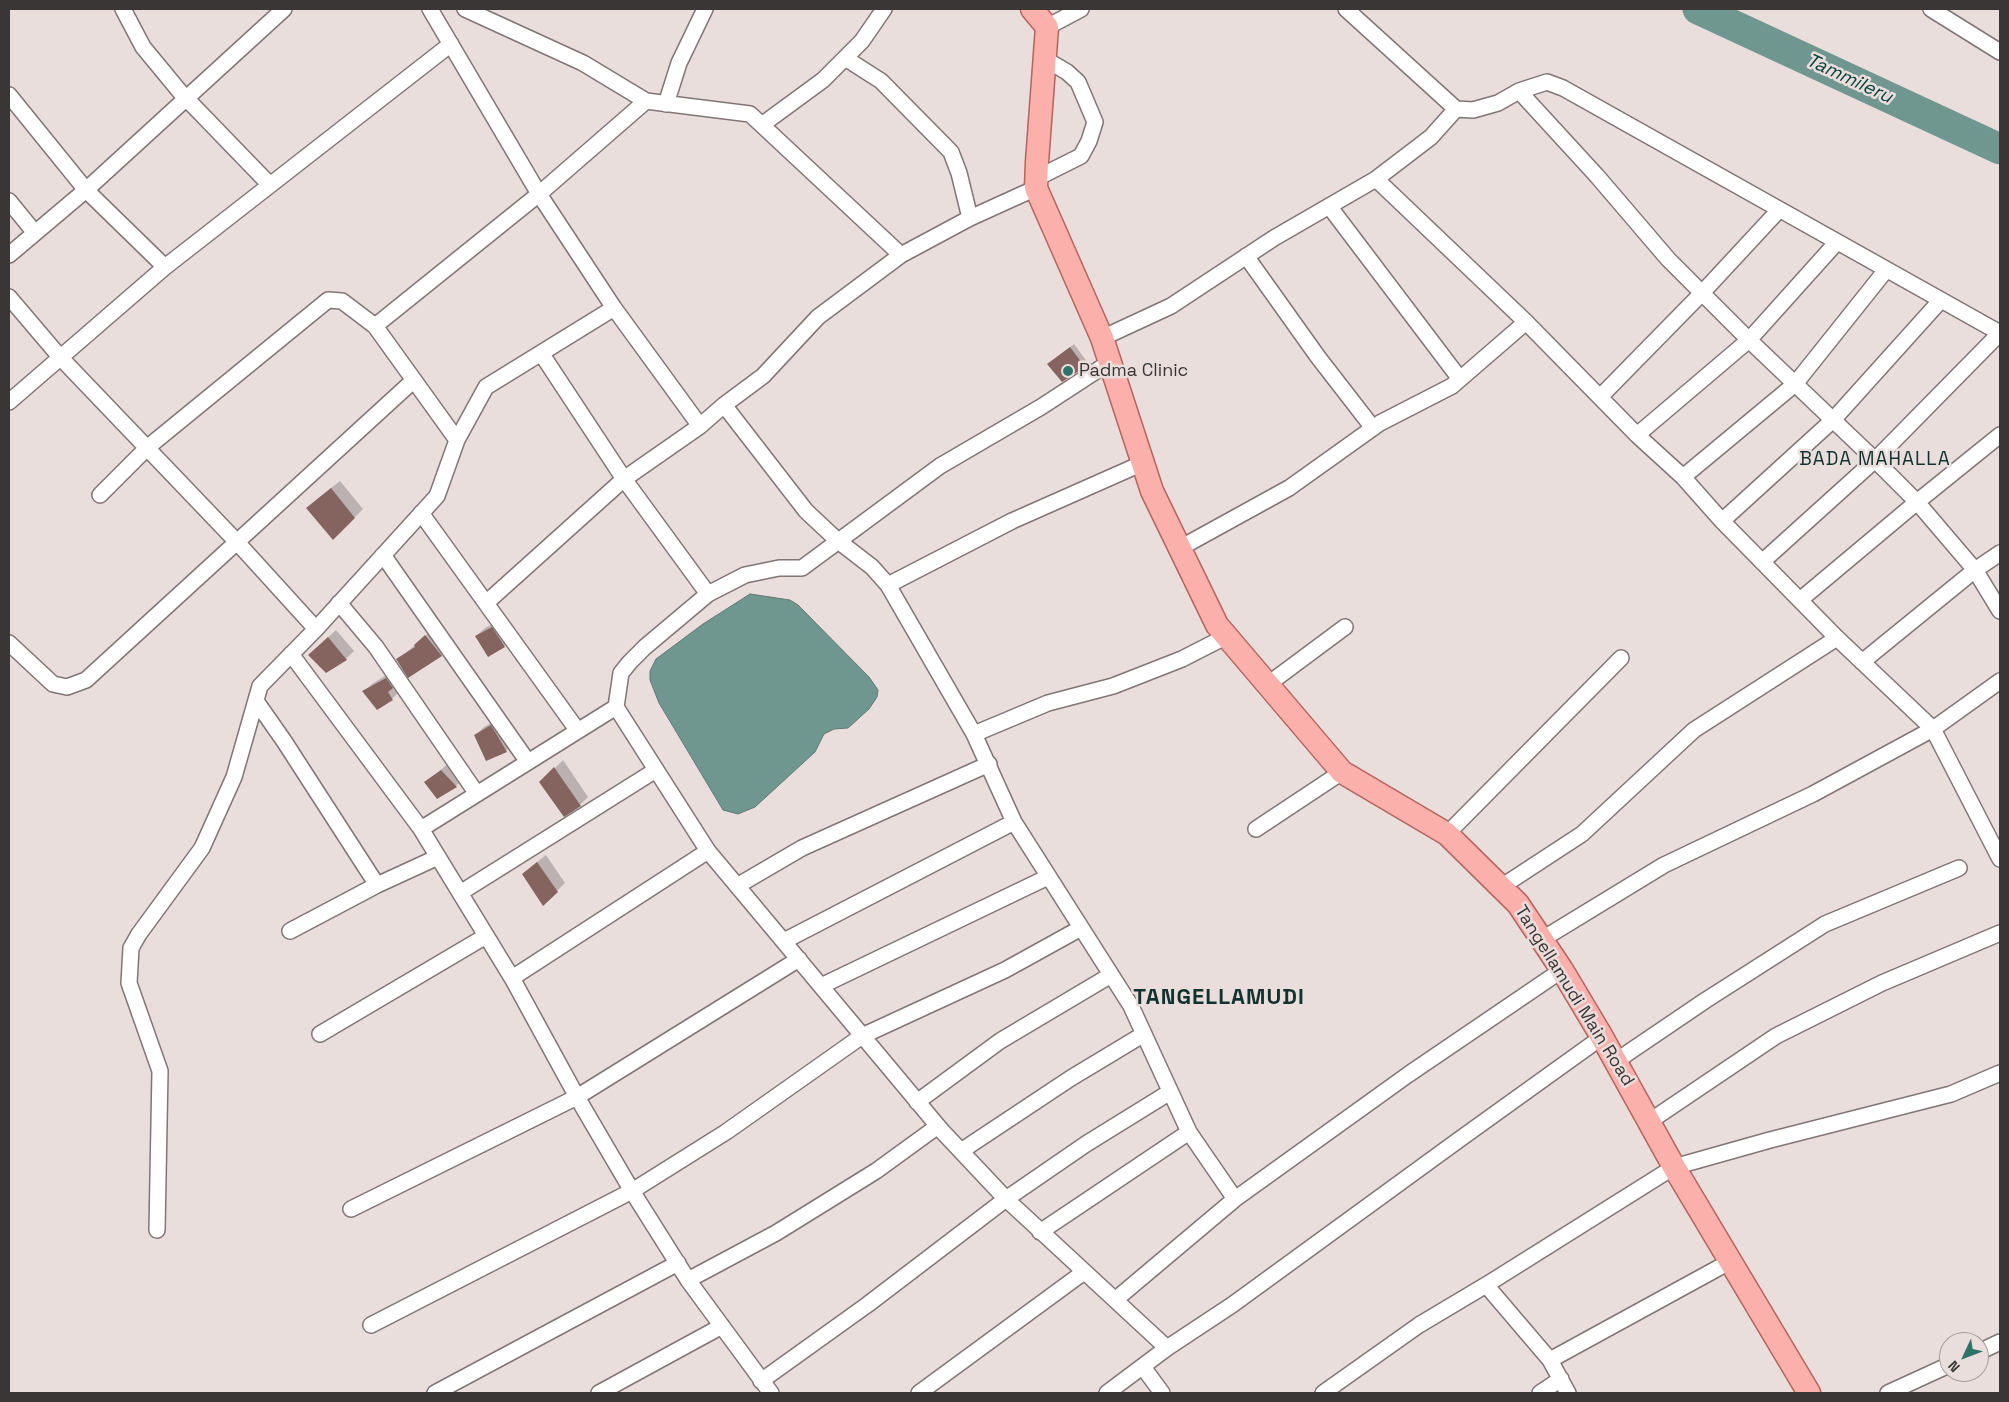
<!DOCTYPE html>
<style>
body{margin:0}
#map{position:relative;width:2009px;height:1402px;overflow:hidden;background:#eadedd;font-family:"Space Grotesk",sans-serif}
canvas{display:block}
.frame{position:absolute;inset:0;border:10px solid #3a3636;pointer-events:none}
.north{position:absolute;left:1939px;top:1332px;width:50px;height:50px;box-sizing:border-box;background:#eadedd;border:1px solid #a49b9a;border-radius:50%;rotate:227deg;font-size:14px;font-weight:700;line-height:20px;text-align:center;color:#3a3636}
.north::after{content:'';display:block;margin:auto;width:18px;height:22px;background:#2d736a;clip-path:polygon(50% 0,100% 100%,50% 72%,0 100%)}
</style>
<div id="map">
<canvas width="2009" height="1402"></canvas>
<div class="frame"></div>
<div class="north">N</div>
</div>
<script>
const ctx = document.querySelector('canvas').getContext('2d');
ctx.lineJoin = 'round';
function fill(path, color) { ctx.fillStyle = color; ctx.fill(path, 'evenodd'); }
const poly = rows => new Path2D(rows.map(r => 'M' + r).join(''));
function stroke(path, color, width, dash) { ctx.strokeStyle = color; ctx.lineWidth = width; ctx.lineCap = dash ? 'butt' : 'round'; ctx.setLineDash(dash || []); ctx.stroke(path); }
function label(font, color, halo, rows, align = 'center') {
  ctx.font = font + ' "Space Grotesk",sans-serif'; ctx.lineWidth = 5; ctx.setLineDash([]); ctx.textBaseline = 'middle'; ctx.strokeStyle = halo; ctx.fillStyle = color; for (const [text, x, y, turn = 0] of rows) {
    ctx.save(); ctx.translate(x, y); ctx.rotate((+turn || 0) * Math.PI / 180); ctx.textAlign = isNaN(turn) ? turn : align; if (halo) ctx.strokeText(text, 0, 0); ctx.fillText(text, 0, 0); ctx.restore();
  }
}
const water = poly([
 [750,594,790,600,798,605,869,677,878,690,877,697,869,709,848,728,834,729,824,734,815,752,755,807,738,814,723,810,659,703,650,680,650,671,656,659,703,624,750,594]
]);
fill(water, '#6f968f');
stroke(water, '#5f7974', 1);
fill(poly([
 [1074,344,1088,363,1084,366,1053,361],
 [340,481,363,509,333,539,316,500],
 [500,620,512,638,504,646,476,636,485,628],
 [434,628,450,647,442,655,409,676,398,660],
 [336,630,354,651,346,659,318,647],
 [394,670,400,691,392,699,364,692,372,684],
 [499,718,514,743,506,751,476,735,484,727],
 [563,760,588,797,580,805,549,774],
 [449,763,464,778,456,786,425,783],
 [546,855,565,883,557,891,532,866]
]), '#0003');
stroke(poly([
 [1698,9,2000,149]
]), '#6f968f', 31);
fill(poly([
 [1070,347,1085,367,1062,382,1047,364],
 [331,488,355,518,333,540,306,508],
 [492,627,505,647,488,657,475,636],
 [425,635,442,656,408,678,396,659,415,647,414,645],
 [328,637,347,660,326,673,308,655],
 [386,678,393,688,388,692,393,700,377,710,362,691],
 [491,725,507,752,486,761,474,735],
 [554,767,581,806,564,817,539,782],
 [441,770,457,787,437,799,424,782],
 [537,862,558,892,543,906,522,874]
]), '#856460');
const minor = poly([
 [123,9,143,47,181,93,270,185],
 [430,9,539,194,614,308,700,426,724,405,806,511,837,540,872,567,888,585,974,734,1014,822,1131,1006,1189,1132,1235,1199,1115,1300],
 [465,9,583,63,646,101,750,114,901,255,970,218,1036,188],
 [1346,9,1456,109,1473,110,1498,103,1519,91,1597,176,1668,259,1749,340,1875,460,1917,502,1975,570,2000,611],
 [1931,9,2000,52],
 [1047,27,1081,9],
 [845,58,881,81,951,152,959,173,970,218],
 [1519,91,1547,82,1563,88,2000,333,1875,460,1762,562],
 [9,95,86,190,165,267,9,402],
 [666,104,679,63,705,9],
 [763,124,823,80,862,41,884,9],
 [1037,178,1081,156,1089,141,1095,122,1078,82,1067,72,1045,59],
 [9,201,35,233],
 [1329,206,1460,379],
 [9,255,86,190,284,9],
 [1246,256,1318,357,1373,428],
 [165,267,451,44],
 [9,297,60,357,236,541,316,629],
 [1526,322,1637,435,1683,477,1722,521,1837,638,1933,729,2000,859],
 [1102,338,1171,306,1274,238,1376,179,1431,137,1456,109],
 [541,353,624,479,700,426],
 [1600,397,1702,293,1779,210],
 [724,405,763,376,818,317,901,255],
 [1637,435,1749,340,1837,242],
 [457,440,486,387,614,308],
 [1683,477,1795,384,1886,270],
 [100,495,148,447,328,300,342,301,375,326],
 [421,513,578,731],
 [1722,521,1833,420,1941,300],
 [1180,548,1289,488,1380,423,1452,386,1526,322,1376,179],
 [383,555,528,762],
 [888,585,1012,521,1143,463],
 [1800,600,1917,502,2000,435],
 [339,603,376,647,477,794],
 [486,603,624,479,708,594,745,575,779,568,802,568,940,466,1041,407,1110,362],
 [9,643,53,684,67,687,86,680,414,380],
 [291,654,421,829],
 [1862,662,1975,570,2000,553],
 [1267,685,1345,627],
 [256,701,284,741,377,885],
 [616,707,621,673,630,662,645,647,708,594],
 [974,734,1048,703,1113,686,1182,659,1227,636],
 [1256,829,1342,772],
 [1447,834,1621,658],
 [708,851,616,707,421,829,512,978,577,1097,632,1191,688,1280,771,1393],
 [737,886,802,848,989,764],
 [1501,887,1582,834,1694,730,1837,638],
 [460,893,656,770],
 [290,931,377,885,438,857],
 [1541,940,1664,865,1813,794,1933,729,2000,681],
 [784,941,1014,822],
 [512,978,708,851,942,1131,1006,1199,1167,1348],
 [821,986,1048,877],
 [320,1034,486,936],
 [1616,1061,1706,1000,1825,924,1959,868],
 [917,1102,1000,1041,1111,975],
 [1650,1121,1776,1036,1882,983,2000,933],
 [961,1151,1071,1078,1144,1034],
 [1235,1199,1409,1074,1562,970],
 [351,1209,577,1097,799,959],
 [157,1230,160,1071,129,983,131,948,139,934,202,848,234,777,260,686,316,629,437,496,457,440,375,326,539,194,646,101],
 [1040,1232,1189,1132],
 [688,1280,776,1233,876,1171,938,1126],
 [371,1325,632,1191,726,1132,862,1036,1005,970,1081,928],
 [1979,1352,2000,1342],
 [1550,1360,1731,1261],
 [1143,1367,1162,1393],
 [761,1381,867,1305,1006,1199,1086,1144,1170,1092],
 [435,1393,678,1263],
 [599,1393,722,1326],
 [919,1393,1084,1272],
 [1107,1393,1167,1348,1232,1305,1460,1139,1602,1037],
 [1323,1393,1419,1325,1486,1285],
 [1540,1393,1561,1379],
 [1568,1393,1550,1360,1486,1285,1674,1167,1770,1140,1951,1094,2000,1073],
 [1888,1393,1949,1365]
]);
const primary = poly([
 [1032,9,1047,27,1037,162,1036,188,1102,338,1152,491,1217,625,1342,772,1447,834,1518,904,1562,970,1602,1037,1674,1167,1809,1393]
]);
stroke(minor, '#817675', 18);
stroke(primary, '#b6645e', 25);
stroke(minor, '#fff', 15);
stroke(primary, '#fbb0ab', 22);
for (const [x, y, r, color] of [
 [1068,371,6,"#2d736a"]
]) { const dot = new Path2D(); dot.arc(x, y, r, 0, 2 * Math.PI); ctx.fillStyle = color; ctx.fill(dot); stroke(dot, '#eadedd', 2); }
label('18px', '#3a3636', '#eadedd', [
 ["Padma Clinic",1079,371]
], 'left');
label('18px', '#3a3636', '#eadedd', [
 ["Tangellamudi Main Road",1574,996,58]
]);
label('italic 19px', '#013f39', '#eadedd', [
 ["Tammileru",1849,79,25]
]);
ctx.letterSpacing = '1px';
label('19px', '#11322e', '#eadedd', [
 ["BADA MAHALLA",1875,460]
]);
ctx.letterSpacing = '0px';
ctx.letterSpacing = '1px';
label('bold 22px', '#11322e', '#eadedd', [
 ["TANGELLAMUDI",1219,998]
]);
ctx.letterSpacing = '0px';
</script>
